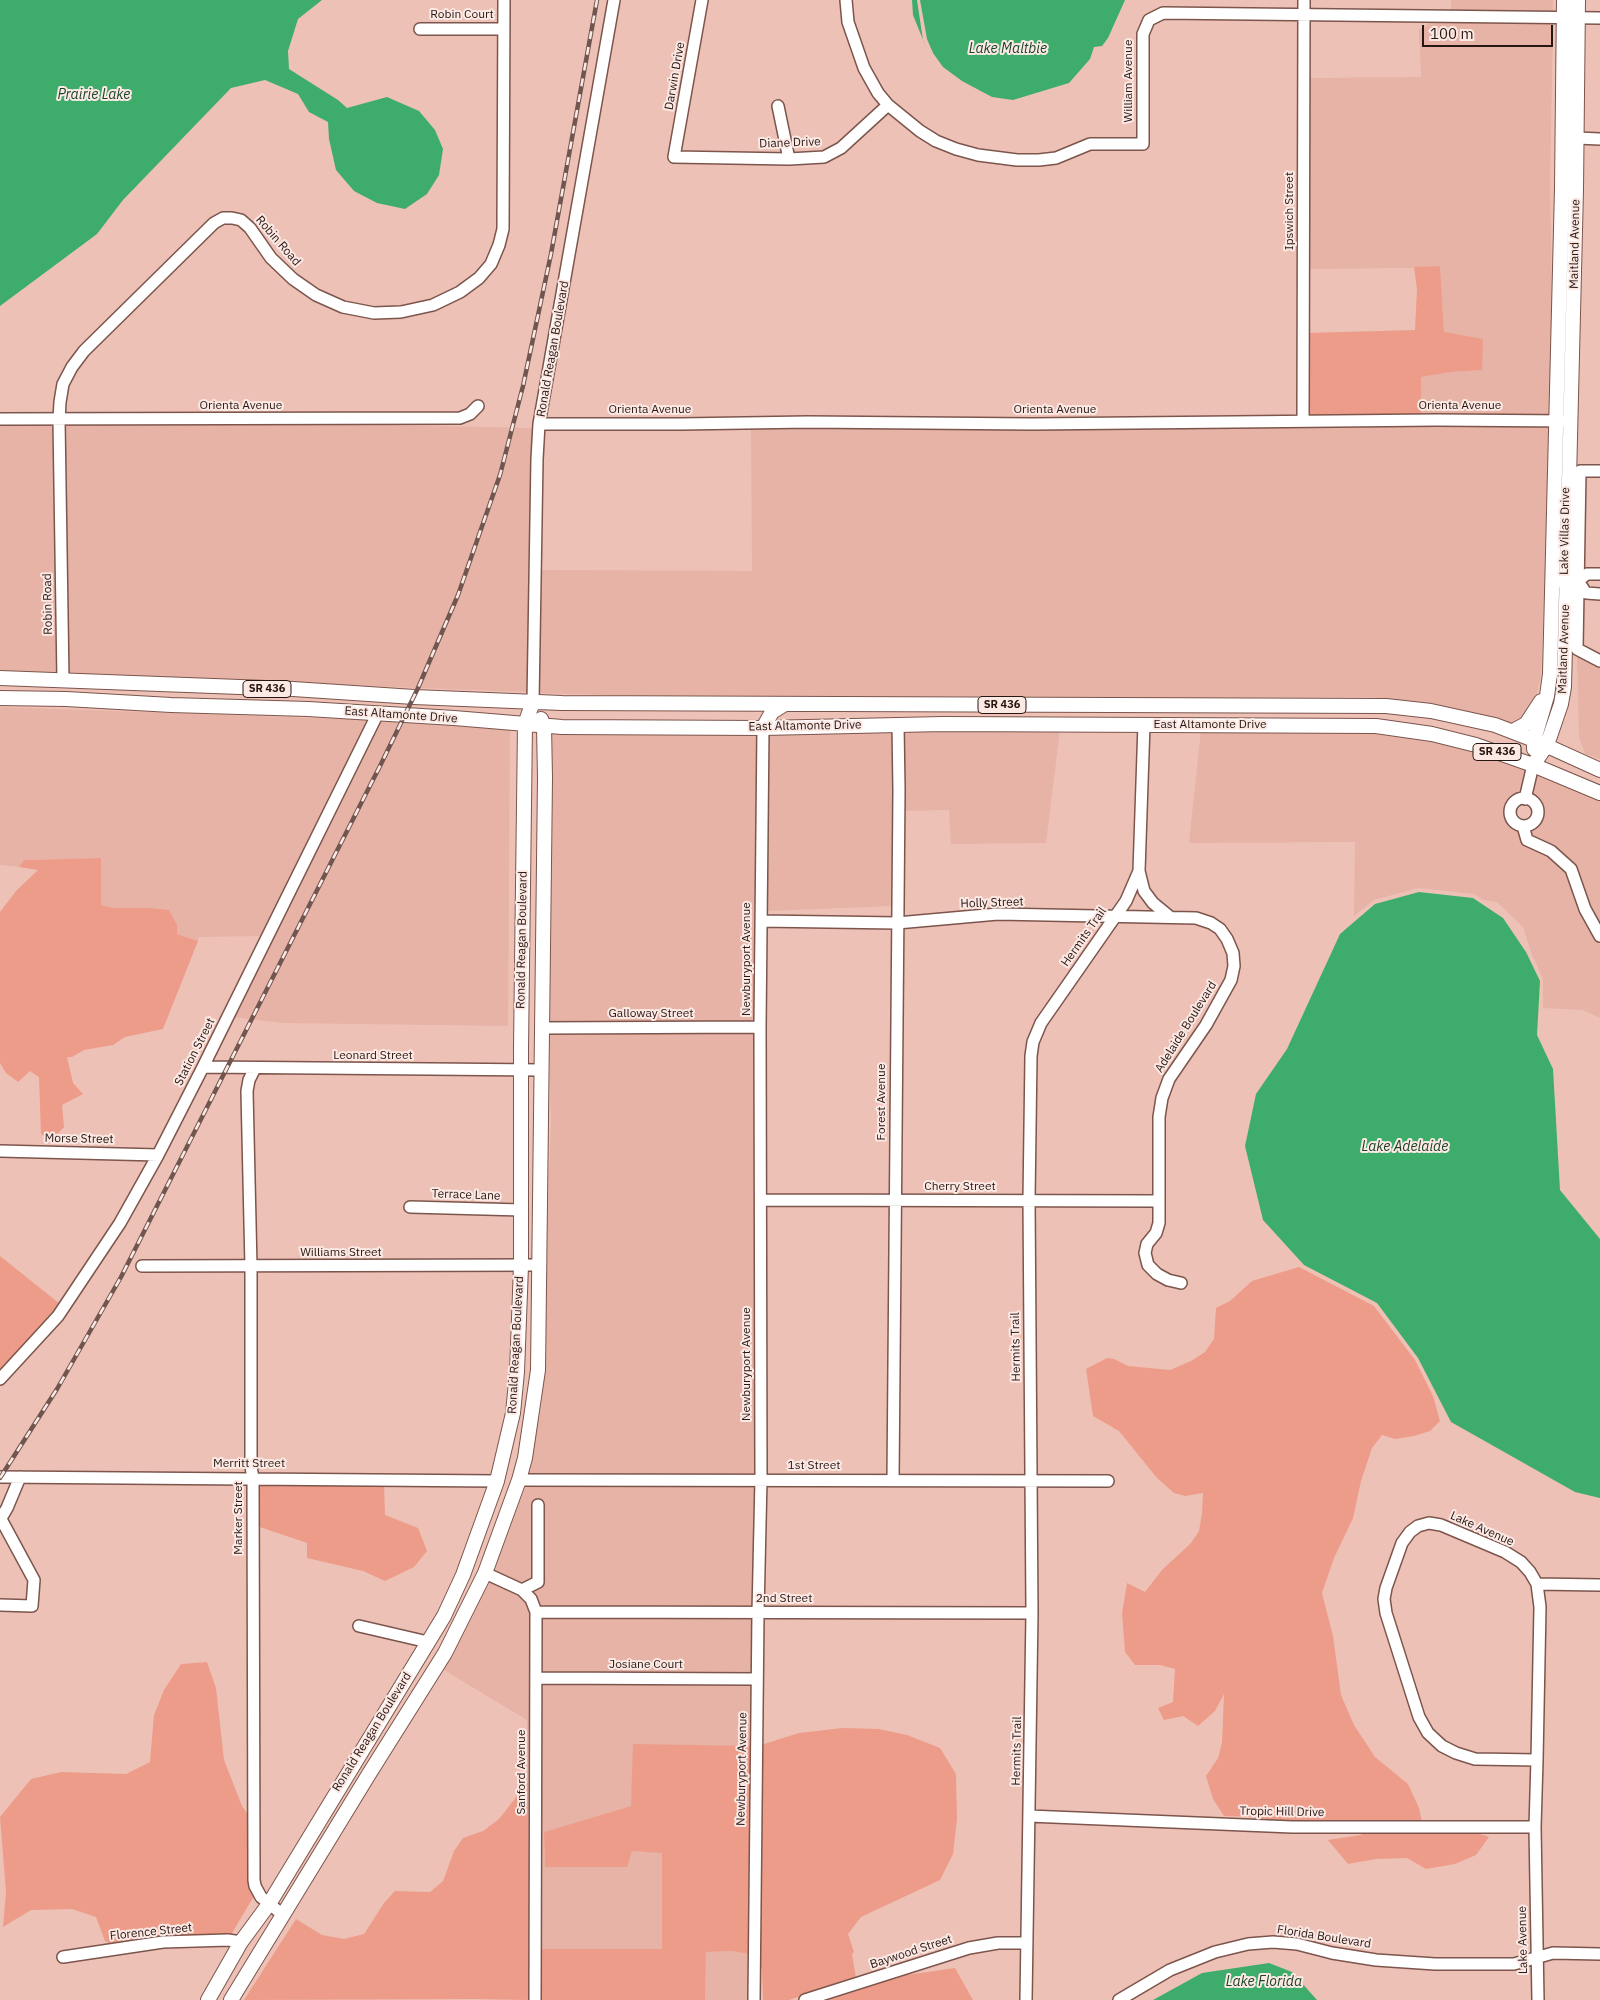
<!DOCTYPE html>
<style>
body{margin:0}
#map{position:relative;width:1600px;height:2000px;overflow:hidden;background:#eec1b6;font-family:"IBM Plex Sans",sans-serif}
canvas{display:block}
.scale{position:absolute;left:1422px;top:25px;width:131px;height:22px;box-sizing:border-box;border:2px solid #271714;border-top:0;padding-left:6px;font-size:15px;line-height:18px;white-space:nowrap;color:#271714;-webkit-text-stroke:4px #fce9e4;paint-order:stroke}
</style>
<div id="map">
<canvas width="1600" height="2000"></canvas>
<div class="scale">100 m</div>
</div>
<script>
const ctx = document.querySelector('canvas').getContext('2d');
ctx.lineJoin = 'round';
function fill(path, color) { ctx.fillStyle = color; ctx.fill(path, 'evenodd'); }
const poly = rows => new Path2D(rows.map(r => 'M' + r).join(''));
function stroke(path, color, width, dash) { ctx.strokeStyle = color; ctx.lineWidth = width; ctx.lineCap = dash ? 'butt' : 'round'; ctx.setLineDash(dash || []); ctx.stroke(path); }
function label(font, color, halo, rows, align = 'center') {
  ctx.font = font + ' "IBM Plex Sans",sans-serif'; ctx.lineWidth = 4; ctx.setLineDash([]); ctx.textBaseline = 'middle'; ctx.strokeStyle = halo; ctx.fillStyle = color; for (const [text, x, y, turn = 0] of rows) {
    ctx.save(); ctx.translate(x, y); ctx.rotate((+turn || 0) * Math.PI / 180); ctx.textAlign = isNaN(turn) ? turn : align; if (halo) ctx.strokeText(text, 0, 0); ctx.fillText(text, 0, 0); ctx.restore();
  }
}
fill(poly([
 [1451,0,1553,0,1553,13,1446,12,1451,9],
 [1431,22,1553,23,1550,184,1553,375,1551,416,1421,415,1421,377,1451,372,1482,370,1444,332,1440,266,1409,268,1308,269,1308,78,1421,77,1419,30],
 [0,424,55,425,59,674,0,672],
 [334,424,535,428,529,692,68,675,64,425],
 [1436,425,1551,426,1541,675,1535,703,1530,711,1514,727,1470,712,1372,697,1125,698,964,696,905,697,606,695,538,693,540,570,752,571,751,428],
 [1577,655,1600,667,1600,759,1585,754,1579,737],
 [0,707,369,720,262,936,199,937,198,941,177,934,149,908,113,908,101,905,101,858,24,860,19,867,0,865],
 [379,721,510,726,508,1026,283,1023,233,1017],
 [759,727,755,912,756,1022,549,1023,548,728],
 [768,727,895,728,893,906,766,911],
 [904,728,1060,729,1046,843,951,844,949,810,903,811],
 [1201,730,1375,734,1459,746,1529,770,1521,794,1513,797,1507,805,1506,812,1507,819,1511,825,1519,830,1567,872,1592,933,1600,944,1600,1018,1583,1010,1543,1008,1543,979,1531,952,1523,927,1497,902,1483,900,1474,894,1418,888,1374,900,1354,916,1355,842,1189,843],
 [1537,774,1600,799,1600,928,1589,907,1583,888,1531,836,1529,830,1536,826,1542,815,1541,805,1537,799,1531,795],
 [756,1032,756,1474,528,1475,541,1409,546,1356,546,1263,551,1122,549,1033],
 [526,1485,756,1485,753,1608,539,1606,530,1591,542,1582,542,1500,533,1500,533,1579,521,1584,494,1571],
 [490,1580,519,1594,527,1602,531,1613,530,1949,529,1946,527,1782,526,1783,527,1720,444,1670],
 [540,1617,753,1618,753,1674,540,1673],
 [540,1683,752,1684,752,1746,631,1806,544,1832,545,1867,632,1851,662,1852,662,1949,539,1949],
 [731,1951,750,1954,749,2000,705,2000,706,1952]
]), '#e6b3a6');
fill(poly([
 [1440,266,1444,332,1483,339,1482,370,1451,372,1421,377,1421,415,1308,416,1308,333,1415,330,1417,289,1414,267],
 [101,858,101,905,113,908,149,908,169,910,177,925,177,934,198,941,163,1029,125,1037,113,1045,84,1050,72,1057,67,1057,73,1083,83,1094,62,1105,64,1127,54,1138,45,1137,41,1134,39,1077,30,1071,18,1082,6,1073,0,1063,0,912,16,891,38,870,19,867,24,860],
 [0,1256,60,1304,0,1372],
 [1299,1267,1374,1306,1415,1360,1433,1396,1440,1421,1430,1431,1414,1436,1395,1439,1382,1435,1372,1448,1361,1481,1353,1518,1334,1558,1322,1593,1333,1636,1341,1695,1354,1725,1375,1757,1408,1784,1419,1808,1422,1822,1360,1822,1352,1820,1292,1822,1273,1821,1258,1817,1224,1816,1213,1799,1206,1776,1218,1758,1222,1743,1224,1694,1215,1711,1198,1726,1183,1716,1164,1720,1158,1708,1173,1702,1175,1669,1160,1665,1135,1665,1125,1652,1122,1613,1127,1583,1145,1592,1162,1570,1191,1543,1199,1531,1202,1513,1203,1493,1185,1496,1174,1493,1157,1478,1119,1431,1093,1416,1086,1369,1107,1358,1114,1359,1128,1366,1170,1370,1191,1361,1205,1352,1214,1339,1216,1308,1230,1301,1252,1281],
 [262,1483,384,1484,385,1515,418,1528,427,1551,414,1567,385,1581,363,1571,307,1558,307,1543,257,1526,258,1486],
 [207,1662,216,1688,224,1760,242,1806,249,1816,254,1896,231,1935,113,1945,105,1941,96,1917,72,1909,31,1910,3,1927,6,1892,0,1817,31,1779,61,1772,126,1774,150,1762,154,1715,164,1690,181,1664],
 [842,1728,879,1729,907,1735,940,1748,956,1774,957,1819,953,1854,940,1880,861,1917,848,1934,854,1952,852,1954,856,1978,789,2000,763,2000,762,1970,759,1962,761,1745,799,1733],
 [633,1744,752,1746,750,1954,731,1951,706,1952,705,2000,539,2000,539,1949,662,1949,662,1853,632,1851,627,1867,545,1867,544,1832,631,1806],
 [528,1782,530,2000,474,1999,244,2000,296,1919,322,1935,344,1939,364,1934,384,1903,395,1891,430,1892,443,1881,454,1851,463,1838,483,1831,499,1819],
 [1363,1832,1474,1832,1489,1837,1476,1855,1455,1864,1426,1869,1407,1858,1376,1859,1348,1864,1328,1840,1361,1835],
 [955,1968,973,2000,822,2000,899,1976]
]), '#ed9c89');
fill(poly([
 [0,0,322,0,298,19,288,51,289,69,338,100,347,108,387,97,419,111,435,130,443,149,439,175,427,194,405,209,377,203,354,191,336,170,329,139,328,122,309,112,298,94,265,80,231,88,123,200,97,234,0,306],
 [912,0,917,0,923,40,928,52,913,15],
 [920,0,1125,0,1108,38,1102,46,1094,47,1090,59,1069,83,1013,100,992,97,962,81,943,67,933,53,927,39],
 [1419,892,1473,898,1503,918,1526,952,1540,981,1537,1035,1553,1069,1560,1190,1600,1239,1600,1498,1575,1492,1451,1422,1418,1358,1377,1303,1304,1265,1263,1220,1245,1146,1256,1094,1287,1049,1340,934,1375,904],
 [1269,1963,1292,1972,1317,2000,1153,2000,1202,1973]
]), '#3ead6b');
const minor = poly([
 [702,0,674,157,789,159,824,157,841,148,888,105],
 [846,0,848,22,864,68,878,93,888,105,920,131,936,141,956,149,978,155,1017,160,1039,160,1056,158,1090,144,1143,144,1143,34,1149,20,1163,13,1600,18],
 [420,29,504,29],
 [778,106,789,159],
 [1577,138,1600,139],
 [0,419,460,418,470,414,478,406],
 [1303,421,1304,0],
 [539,424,681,424,808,422,1032,424,1436,420,1571,421],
 [1600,471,1580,471,1577,649,1600,661],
 [1578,581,1586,593,1600,594],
 [1552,582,1578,581,1587,574,1600,574],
 [63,680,59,420,60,402,63,384,72,367,84,351,214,223,223,218,232,218,241,220,250,228,271,258,293,279,316,295,343,307,374,313,401,312,433,305,460,292,479,278,491,264,499,245,503,229,504,0],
 [533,702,537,459,539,424,614,0],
 '1510 812a14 14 0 1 1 28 0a14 14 0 1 1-28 0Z',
 [1525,799,1533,765],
 [1523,826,1527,840,1551,851,1571,869,1585,909,1600,936],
 [1139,871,1144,891,1153,903,1170,917],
 [761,921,897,923,998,914,1196,918,1211,923,1220,929,1227,939,1233,953,1234,966,1231,980,1206,1025,1169,1079,1162,1098,1159,1117,1159,1223,1156,1233,1147,1244,1145,1253,1148,1265,1157,1274,1168,1280,1181,1283],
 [541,1028,760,1027],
 [203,1067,542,1070],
 [255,1068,249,1080,247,1091,251,1267,251,1467,253,1478,254,1880,255,1886,261,1897,283,1915],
 [0,1151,158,1155],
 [761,1200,1158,1201],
 [410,1207,522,1210],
 [142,1266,540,1265],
 [0,1379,58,1316,120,1223,158,1155,203,1067,378,713],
 [0,1477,497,1481],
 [519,1480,1108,1481],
 [893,1480,899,790,898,724],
 [0,1520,7,1508,20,1477],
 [485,1573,522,1590,531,1599,536,1612,535,2000],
 [1537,1584,1600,1585],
 [522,1590,538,1582,538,1505],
 [0,1605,32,1606,34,1580,1,1519],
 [536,1612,1032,1613],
 [359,1626,428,1642],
 [536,1678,757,1679],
 [1537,1760,1475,1759,1456,1753,1442,1746,1428,1733,1419,1717,1386,1613,1384,1599,1386,1588,1402,1543,1410,1532,1418,1526,1429,1523,1441,1525,1505,1552,1521,1562,1530,1572,1537,1584,1540,1607,1537,1760,1535,1827,1538,2000],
 [1029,1816,1292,1827,1535,1827],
 [63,1957,163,1942,228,1940,241,1942],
 [754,2000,758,1613,761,1479,760,1027,763,728],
 [805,2000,969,1948,998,1943,1027,1943],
 [1026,2000,1032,1613,1029,1200,1031,1056,1033,1042,1041,1023,1126,901,1139,871,1144,724],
 [1119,2000,1170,1970,1215,1952,1248,1944,1273,1942,1297,1944,1332,1953,1376,1960,1435,1964,1514,1964,1553,1953,1600,1954]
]);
const major = poly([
 [0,678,293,689,414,697,562,703,1386,706,1431,711,1495,725,1534,740,1600,770],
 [0,698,66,699,171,705,308,709,454,718,562,727,763,728,943,724,1376,726,1432,734,1476,745,1533,765,1600,793],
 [763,728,772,712,785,704],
 [1513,731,1526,724,1541,701],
 [1534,749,1534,740,1547,696,1550,674,1562,188,1564,0],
 [1533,765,1547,745,1561,704,1564,687,1576,189,1578,0],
 [208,2000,241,1942,269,1904,444,1616,463,1575,497,1481,513,1413,517,1372,521,1266,521,1048,525,724,533,702],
 [231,2000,369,1774,445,1653,485,1573,519,1480,525,1458,538,1370,545,778,544,726,541,719]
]);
stroke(minor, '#7c554c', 14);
stroke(major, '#7c554c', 16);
stroke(minor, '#fff', 11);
stroke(major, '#fff', 14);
const rail = poly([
 [0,1478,57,1389,121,1277,381,764,418,688,458,595,500,475,523,386,551,254,597,0]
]);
stroke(rail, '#715650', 4.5);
stroke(rail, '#fce9e4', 2.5, [8]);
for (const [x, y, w] of [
 [267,689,48],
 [1002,705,48],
 [1497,752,48]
]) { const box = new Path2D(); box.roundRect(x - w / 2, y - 8.5, w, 17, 4); ctx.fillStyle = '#fce9e4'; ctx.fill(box); stroke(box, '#271714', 1); }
label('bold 11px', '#271714', null, [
 ["SR 436",267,689],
 ["SR 436",1002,705],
 ["SR 436",1497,752]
]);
label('12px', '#271714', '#fce9e4', [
 ["Robin Court",462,15],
 ["Darwin Drive",675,76,-80],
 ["William Avenue",1129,81,-90],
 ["Diane Drive",790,143,-2],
 ["Ipswich Street",1290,211,-90],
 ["Robin Road",278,241,49],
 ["Maitland Avenue",1575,244,-89],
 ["Ronald Reagan Boulevard",553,349,-80],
 ["Orienta Avenue",241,406],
 ["Orienta Avenue",1460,406],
 ["Orienta Avenue",650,410],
 ["Orienta Avenue",1055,410],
 ["Lake Villas Drive",1565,531,-89],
 ["Robin Road",48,604,-91],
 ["Maitland Avenue",1564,649,-88],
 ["East Altamonte Drive",401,715,4],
 ["East Altamonte Drive",1210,725],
 ["East Altamonte Drive",805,726,-1],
 ["Holly Street",992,903,-2],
 ["Hermits Trail",1084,937,-55],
 ["Ronald Reagan Boulevard",522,940,-89],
 ["Newburyport Avenue",747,959,-90],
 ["Galloway Street",651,1014],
 ["Adelaide Boulevard",1186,1027,-58],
 ["Station Street",195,1052,-63],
 ["Leonard Street",373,1056],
 ["Forest Avenue",882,1102,-90],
 ["Morse Street",79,1139,1],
 ["Cherry Street",960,1187],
 ["Terrace Lane",466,1195,2],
 ["Williams Street",341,1253],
 ["Ronald Reagan Boulevard",516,1345,-87],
 ["Hermits Trail",1016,1347,-91],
 ["Newburyport Avenue",747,1364,-90],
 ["Merritt Street",249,1464],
 ["1st Street",814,1466],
 ["Marker Street",239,1518,-90],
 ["Lake Avenue",1482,1529,24],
 ["2nd Street",784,1599],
 ["Josiane Court",646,1665],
 ["Ronald Reagan Boulevard",372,1732,-58],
 ["Hermits Trail",1017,1751,-89],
 ["Newburyport Avenue",742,1769,-89],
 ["Sanford Avenue",522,1772,-90],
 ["Tropic Hill Drive",1282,1812,1],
 ["Florence Street",151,1932,-6],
 ["Florida Boulevard",1324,1937,9],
 ["Lake Avenue",1523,1940,-91],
 ["Baywood Street",911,1952,-18]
]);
label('italic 14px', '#184429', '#fce9e4', [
 ["Lake Maltbie",1008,49],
 ["Prairie Lake",94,95],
 ["Lake Adelaide",1405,1147],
 ["Lake Florida",1264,1982]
]);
</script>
